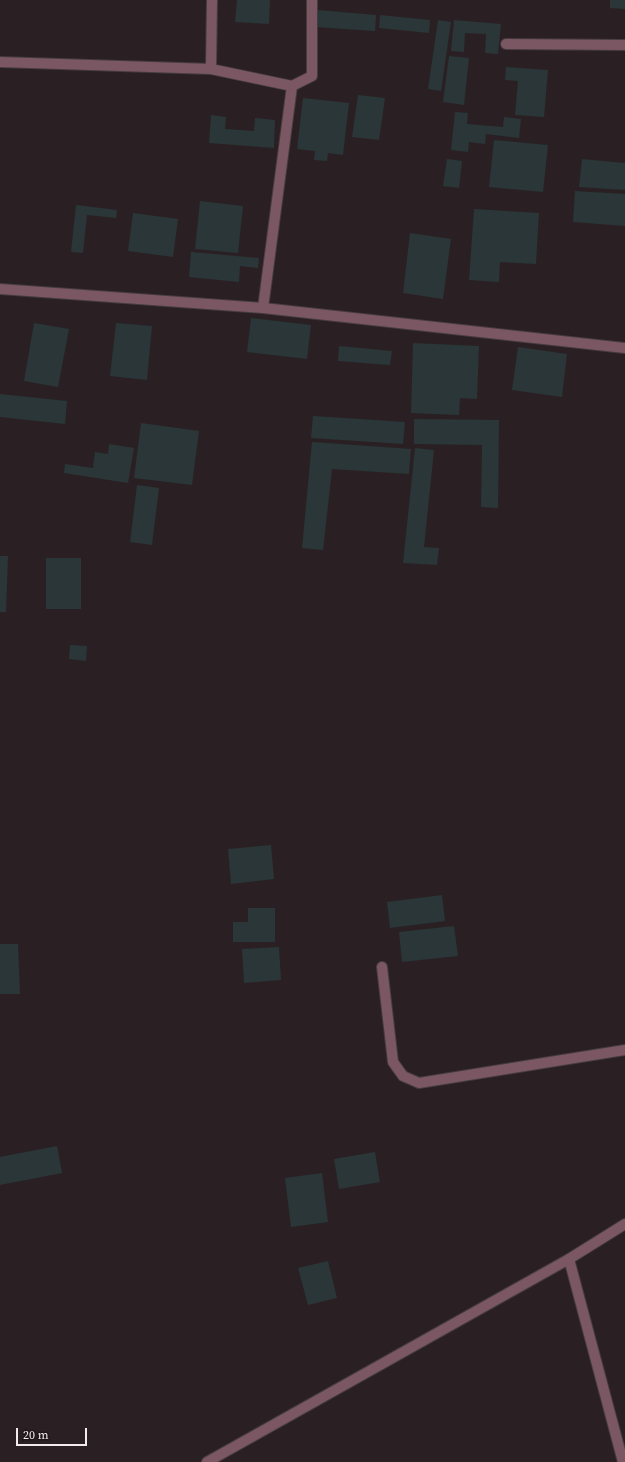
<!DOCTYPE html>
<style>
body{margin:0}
#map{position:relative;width:625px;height:1462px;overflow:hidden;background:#2a2023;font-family:"Source Serif 4",serif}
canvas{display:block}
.scale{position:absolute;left:16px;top:1428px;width:71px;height:18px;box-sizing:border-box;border:2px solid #f2ebed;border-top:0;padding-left:5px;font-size:12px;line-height:14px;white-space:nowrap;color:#f2ebed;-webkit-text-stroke:3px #20171a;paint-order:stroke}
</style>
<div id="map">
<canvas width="625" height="1462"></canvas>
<div class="scale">20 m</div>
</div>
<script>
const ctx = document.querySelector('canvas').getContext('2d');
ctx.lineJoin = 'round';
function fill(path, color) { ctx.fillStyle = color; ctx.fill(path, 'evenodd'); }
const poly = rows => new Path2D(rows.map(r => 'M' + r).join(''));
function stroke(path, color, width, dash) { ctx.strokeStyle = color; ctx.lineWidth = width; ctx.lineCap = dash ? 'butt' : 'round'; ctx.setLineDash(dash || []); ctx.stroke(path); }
fill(poly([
 [237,0,270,0,269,24,235,22],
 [610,0,625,0,625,9,610,8],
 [317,10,376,15,375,31,316,27],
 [380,15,430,20,429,33,379,28],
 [438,20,451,22,441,91,428,89],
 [454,20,501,24,498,54,485,53,486,34,465,33,464,52,451,51],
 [449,56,469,58,464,105,443,102],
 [506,67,548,70,544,117,515,115,518,81,505,80],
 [358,95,385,98,379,140,352,137],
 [303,98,349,103,343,155,328,153,327,161,314,160,315,151,297,149],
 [455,112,468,113,467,124,503,127,504,117,521,119,519,138,486,134,485,144,469,142,468,152,451,150],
 [211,115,226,117,225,129,254,131,255,118,275,120,274,148,209,143],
 [494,140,548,145,543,192,489,187],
 [447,159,462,161,459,188,443,186],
 [582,159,625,163,625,190,579,187],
 [575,191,625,194,625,226,573,222],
 [200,201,243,206,238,253,195,249],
 [76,205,117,210,116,218,87,215,83,253,71,252],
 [474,209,539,213,536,264,500,262,499,282,469,280],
 [133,213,178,219,173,257,128,251],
 [410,233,451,239,443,299,403,293],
 [191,252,259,258,258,268,240,266,239,282,189,277],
 [251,318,311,325,307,359,247,352],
 [34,323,69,329,58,387,24,381],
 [116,323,152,326,147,380,110,376],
 [413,343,479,346,477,399,460,398,459,415,411,413],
 [339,346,392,351,390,365,338,361],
 [518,347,567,354,562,397,512,390],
 [0,394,67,401,65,424,0,417],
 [313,416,405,422,403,444,311,438],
 [414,419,499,420,498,508,481,507,482,445,414,444],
 [141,423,199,431,192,485,134,478],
 [312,442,411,449,409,474,332,469,323,550,302,548],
 [109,444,134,448,128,483,64,473,65,464,93,468,95,452,108,454],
 [415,448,434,450,424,547,439,548,437,565,403,563],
 [137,485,159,488,152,545,130,542],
 [0,556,8,556,6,612,0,612],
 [46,558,81,558,81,609,46,609],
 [70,645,87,646,86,661,69,659],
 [271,845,274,879,231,884,228,849],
 [442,895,445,921,390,928,387,902],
 [248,908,275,908,275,942,233,942,233,922,248,922],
 [454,926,458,956,402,962,399,932],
 [0,944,18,944,20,994,0,994],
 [279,947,281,980,244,983,242,949],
 [57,1146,62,1173,0,1185,0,1157],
 [375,1152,380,1182,339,1189,334,1159],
 [322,1173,328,1222,291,1227,285,1178],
 [328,1261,337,1298,308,1305,298,1268]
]), '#2a3637');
const minor = poly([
 [506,44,625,45],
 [0,62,211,69,292,86,263,308],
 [211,69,212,0],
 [292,86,312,76,312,0],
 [0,289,263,308,625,348],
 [382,967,393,1062,403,1076,419,1083,625,1050],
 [569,1259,623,1462]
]);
const tertiary = poly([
 [207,1462,569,1259,625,1224]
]);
stroke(minor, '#463c3f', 12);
stroke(tertiary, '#463c3f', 12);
stroke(minor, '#7a5763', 10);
stroke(tertiary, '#7a5763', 10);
</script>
